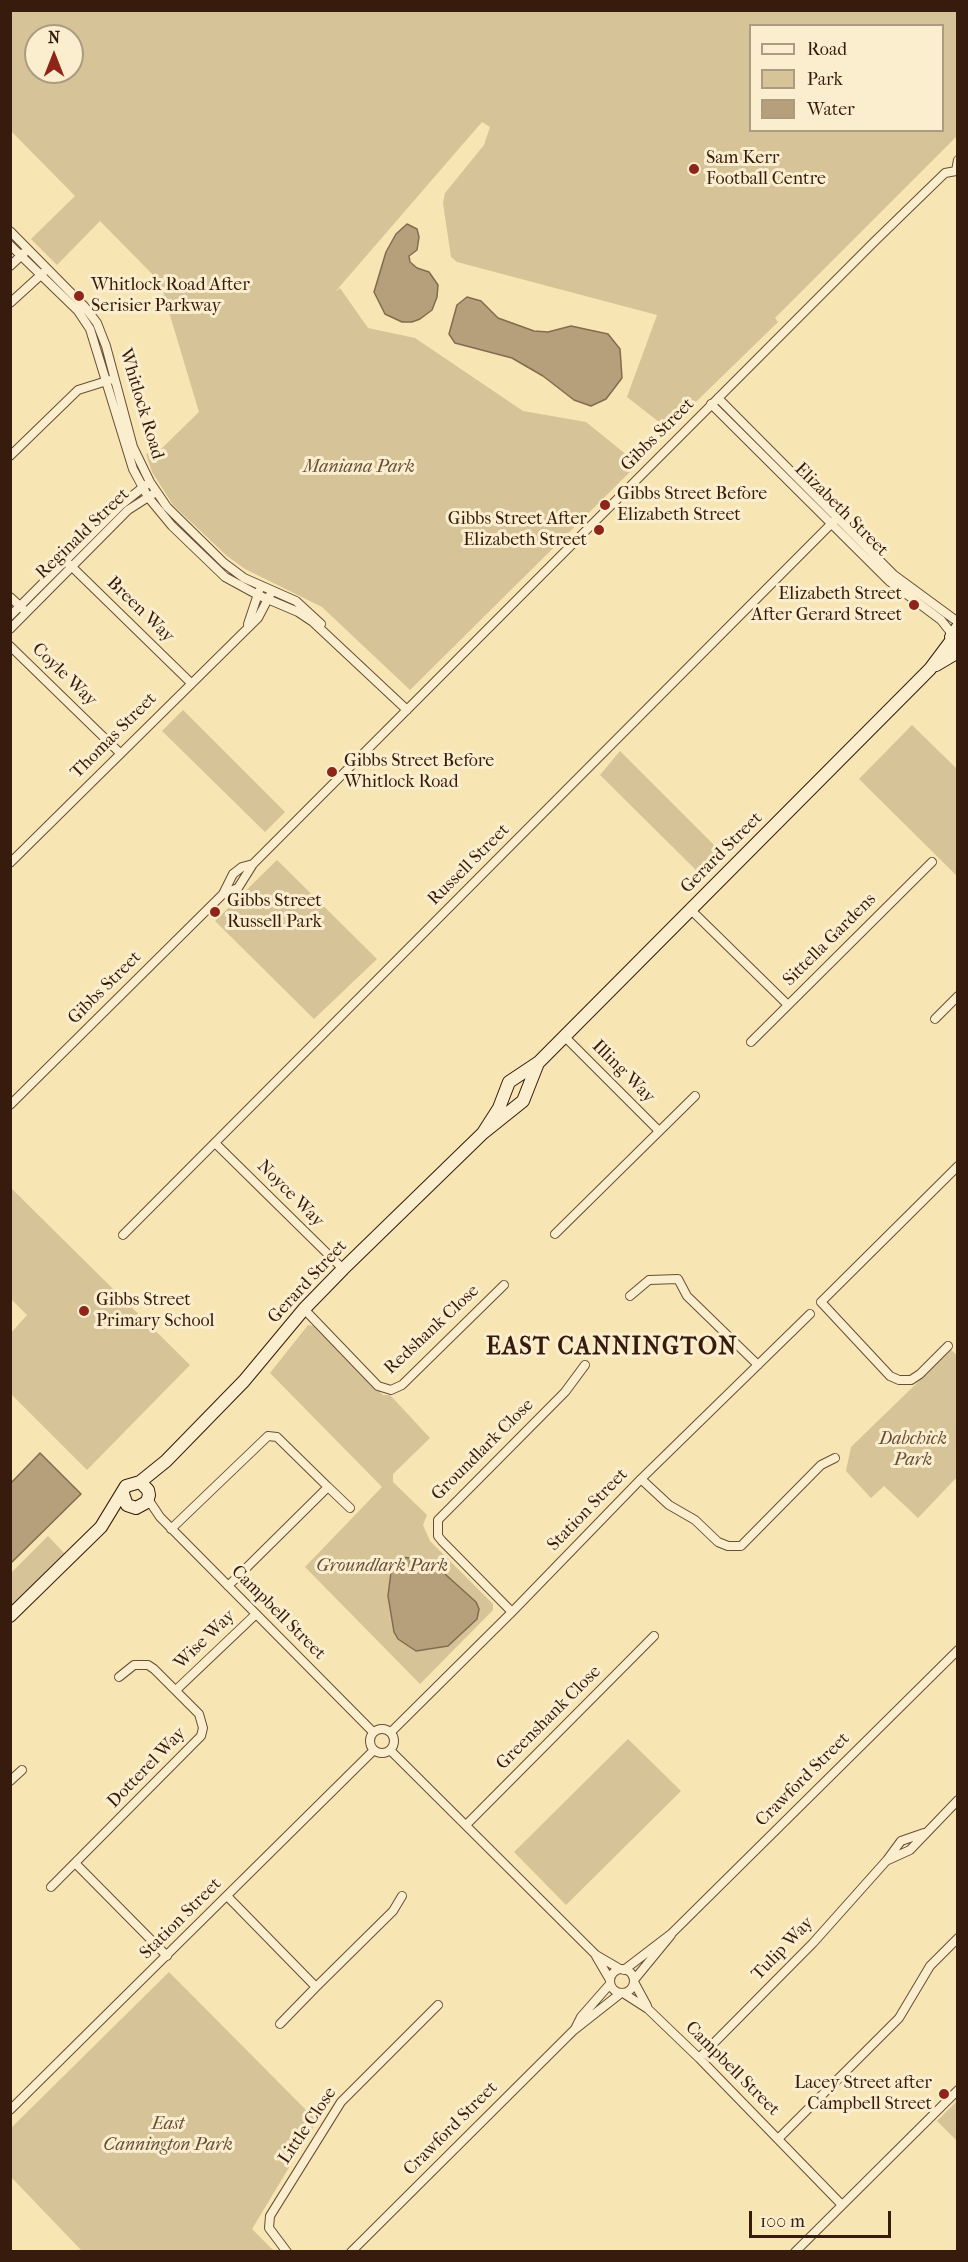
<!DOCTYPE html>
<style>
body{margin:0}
#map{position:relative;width:968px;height:2262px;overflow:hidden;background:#f7e5b3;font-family:"IM FELL French Canon",serif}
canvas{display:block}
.frame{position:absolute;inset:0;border:12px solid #371b0d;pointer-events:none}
.legend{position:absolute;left:749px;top:24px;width:195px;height:108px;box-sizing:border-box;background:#faeece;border:2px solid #ac9a81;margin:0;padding:8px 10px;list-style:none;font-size:18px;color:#371b0d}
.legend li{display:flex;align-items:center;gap:12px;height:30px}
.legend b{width:30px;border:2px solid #ac9a81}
.north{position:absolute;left:24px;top:24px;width:60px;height:60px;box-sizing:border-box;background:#faeece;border:2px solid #ac9a81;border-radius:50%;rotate:0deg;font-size:16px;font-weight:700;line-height:24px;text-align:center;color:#371b0d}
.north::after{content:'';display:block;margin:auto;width:21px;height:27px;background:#8f2418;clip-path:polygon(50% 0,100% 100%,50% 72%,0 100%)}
.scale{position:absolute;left:749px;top:2211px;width:142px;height:27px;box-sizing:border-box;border:3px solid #371b0d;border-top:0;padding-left:8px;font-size:18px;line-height:21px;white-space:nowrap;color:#371b0d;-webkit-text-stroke:4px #faeece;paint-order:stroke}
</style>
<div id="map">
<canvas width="968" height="2262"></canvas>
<div class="frame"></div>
<ul class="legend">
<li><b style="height:8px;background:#faeece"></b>Road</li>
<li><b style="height:16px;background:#d6c397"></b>Park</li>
<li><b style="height:16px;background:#b6a07b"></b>Water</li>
</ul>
<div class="north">N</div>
<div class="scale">100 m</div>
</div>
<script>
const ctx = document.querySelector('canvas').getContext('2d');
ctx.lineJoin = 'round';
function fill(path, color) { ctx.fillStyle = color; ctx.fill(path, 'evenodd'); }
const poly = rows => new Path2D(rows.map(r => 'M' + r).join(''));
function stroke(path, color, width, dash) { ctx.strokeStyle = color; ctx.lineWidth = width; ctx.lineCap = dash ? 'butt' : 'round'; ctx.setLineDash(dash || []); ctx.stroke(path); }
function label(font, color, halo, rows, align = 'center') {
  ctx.font = font + ' "IM FELL French Canon",serif'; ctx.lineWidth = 6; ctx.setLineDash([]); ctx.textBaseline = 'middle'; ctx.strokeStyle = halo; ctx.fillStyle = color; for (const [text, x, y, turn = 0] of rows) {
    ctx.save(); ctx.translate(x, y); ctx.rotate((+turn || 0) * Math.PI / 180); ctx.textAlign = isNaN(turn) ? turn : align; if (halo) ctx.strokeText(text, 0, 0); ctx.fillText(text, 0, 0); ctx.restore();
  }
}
fill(poly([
 [10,11,957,11,957,136,775,318,778,322,668,429,627,397,657,315,457,262,451,257,443,203,445,193,484,145,490,127,482,122,335,292,340,288,368,328,415,338,523,411,586,422,638,464,410,690,322,607,245,569,227,556,173,505,152,472,146,454,160,450,199,412,160,282,100,221,57,265,31,239,75,196,11,131],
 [750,26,942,26,942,130,750,130],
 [36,36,72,36,72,72,36,72],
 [183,710,285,812,265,832,162,731],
 [912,725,957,769,957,876,859,779],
 [620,751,722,853,700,874,600,775],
 [277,860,377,959,314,1019,215,921],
 [10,1187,190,1365,87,1470,11,1394,11,1333,27,1315,11,1299],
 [308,1325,314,1326,383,1395,390,1395,430,1438,393,1474,393,1482,427,1515,423,1525,430,1541,493,1604,493,1610,420,1684,305,1567,382,1487,270,1373],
 [951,1350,958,1356,957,1477,918,1518,884,1486,871,1498,846,1471,851,1447],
 [48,1536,66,1555,11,1610,11,1573],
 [628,1739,681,1791,566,1905,514,1852],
 [169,1972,317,2121,252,2229,274,2251,82,2251,11,2177,11,2128],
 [957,2101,957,2141,937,2121]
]), '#d6c397');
const water = poly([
 [407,224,417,229,419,237,417,250,409,256,410,262,417,268,429,272,438,285,437,297,432,310,420,319,412,322,402,322,385,314,374,292,386,252,396,234,407,224],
 [467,297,481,301,498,318,534,331,548,332,571,326,608,334,620,349,622,378,606,399,591,406,574,400,543,376,512,358,455,343,449,334,457,305,467,297],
 [40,1453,81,1494,11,1563,11,1483,40,1453],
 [401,1557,426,1560,435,1565,476,1602,479,1609,477,1619,448,1646,416,1651,398,1639,394,1632,388,1596,391,1572,395,1562,401,1557]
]);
fill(water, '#b6a07b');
stroke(water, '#836b4f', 1.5);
const street = poly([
 [956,171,958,160],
 [10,231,84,306,97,323,106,346,133,447,150,482,167,507,224,563,244,578,296,601,321,624],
 [10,245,78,311,90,329,133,469,148,497,172,526,225,577,258,595,298,612,313,622,407,710],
 [10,266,25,252],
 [10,303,43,273],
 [718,398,894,575,958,622],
 [711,404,889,581,941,620,952,634],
 [10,456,78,390,110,380],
 [68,563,191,683],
 [10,597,23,609],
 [10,616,122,504,146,485],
 [248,624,259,591],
 [10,629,128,510,153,494],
 [10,646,120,753],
 [10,863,258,618,270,595],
 [223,894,233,874,242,867,253,864],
 [691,910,788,1005],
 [935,1019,958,996],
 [564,1036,659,1131],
 [751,1042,932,862],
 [10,1105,223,894,238,888,253,864,874,242,945,173,956,171],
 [215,1143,343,1269],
 [555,1234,695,1096],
 [123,1235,837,518],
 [630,1296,649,1280,678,1279,687,1296,758,1365],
 [304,1309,378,1386,391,1390,402,1385,504,1285],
 [948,1346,920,1374,911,1380,899,1380,890,1376,821,1302,958,1166],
 [641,1479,669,1505,695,1520,718,1542,728,1546,741,1546,821,1465,835,1458],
 [328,1487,350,1508],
 [148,1499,160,1517,373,1732],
 [171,1529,268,1436,277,1437,328,1487,228,1586],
 [512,1612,442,1541,438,1536,438,1520,565,1392,585,1365],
 [176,1690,256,1614],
 '370 1741a12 12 0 1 1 24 0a12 12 0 1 1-24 0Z',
 [391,1732,512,1612,641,1479,810,1314],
 [390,1750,596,1955,620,1969],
 [10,1781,22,1770],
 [467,1824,654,1636],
 [888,1860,910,1850,958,1800],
 [76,1864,167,1956],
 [51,1887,201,1736,203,1728,199,1714,154,1669,148,1665,134,1665,119,1677],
 [227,1896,316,1987,393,1911,402,1896],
 [596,1956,610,1980],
 '610 1981a12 12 0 1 1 24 0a12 12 0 1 1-24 0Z',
 [624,1970,671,1934,958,1650],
 [634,1980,671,1935],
 [634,1982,647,2006],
 [623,1993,648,2009,699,2058,842,2205],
 [280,2024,316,1987],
 [575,2029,581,2017,610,1984],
 [699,2058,813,1943,887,1860,901,1841,924,1833],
 [10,2110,374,1750],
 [778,2139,899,2018,930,1966,958,1938],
 [287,2252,269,2228,270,2216,341,2102,438,2005],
 [351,2252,574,2030,621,1993],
 [795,2252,958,2090]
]);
const secondary = poly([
 [954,647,951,637,958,627],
 [936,665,958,652],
 [483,1133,499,1108,509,1082,539,1062,930,669,951,641],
 [140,1482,166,1461,244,1381,304,1309,343,1269,483,1133,523,1101,538,1063],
 [10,1616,101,1527,126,1486,140,1482,148,1490,149,1495,147,1502,136,1508,127,1505,123,1494]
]);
stroke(street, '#674e36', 10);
stroke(secondary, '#371b0d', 14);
stroke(street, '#faeece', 8);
stroke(secondary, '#faeece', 12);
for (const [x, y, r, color] of [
 [694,169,6,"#8f2418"],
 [79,296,6,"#8f2418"],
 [605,505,6,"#8f2418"],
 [599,530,6,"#8f2418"],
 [914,605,6,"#8f2418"],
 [332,772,6,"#8f2418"],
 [215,912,6,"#8f2418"],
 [84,1311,6,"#8f2418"],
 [944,2094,6,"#8f2418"]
]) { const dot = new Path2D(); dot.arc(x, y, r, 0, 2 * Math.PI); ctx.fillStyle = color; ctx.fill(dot); stroke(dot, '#faeece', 2); }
label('18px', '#371b0d', '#faeece', [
 ["Sam Kerr",706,159],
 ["Football Centre",706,180],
 ["Whitlock Road After",91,286],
 ["Serisier Parkway",91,307],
 ["Gibbs Street Before",617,495],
 ["Elizabeth Street",617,516],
 ["Gibbs Street After",587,520,"right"],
 ["Elizabeth Street",587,541,"right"],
 ["Elizabeth Street",902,595,"right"],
 ["After Gerard Street",902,616,"right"],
 ["Gibbs Street Before",344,762],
 ["Whitlock Road",344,783],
 ["Gibbs Street",227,902],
 ["Russell Park",227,923],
 ["Gibbs Street",96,1301],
 ["Primary School",96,1322],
 ["Lacey Street after",932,2084,"right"],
 ["Campbell Street",932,2105,"right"]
], 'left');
label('18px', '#371b0d', '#faeece', [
 ["Whitlock Road",141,404,73],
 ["Gibbs Street",658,435,-45],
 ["Elizabeth Street",841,510,45],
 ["Reginald Street",83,534,-44],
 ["Breen Way",140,610,44],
 ["Coyle Way",64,675,44],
 ["Thomas Street",114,736,-45],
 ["Gerard Street",722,853,-45],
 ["Russell Street",469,865,-45],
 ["Sittella Gardens",830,940,-45],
 ["Gibbs Street",105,988,-45],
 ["Illing Way",623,1072,45],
 ["Noyce Way",290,1194,45],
 ["Gerard Street",308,1282,-47],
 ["Redshank Close",432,1330,-43],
 ["Groundlark Close",483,1450,-45],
 ["Station Street",588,1510,-46],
 ["Campbell Street",278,1613,45],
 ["Wise Way",205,1640,-44],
 ["Greenshank Close",549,1718,-45],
 ["Dotterel Way",147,1768,-46],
 ["Crawford Street",803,1780,-45],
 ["Station Street",181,1919,-45],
 ["Tulip Way",783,1949,-46],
 ["Campbell Street",732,2069,45],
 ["Little Close",308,2126,-56],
 ["Crawford Street",451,2129,-45]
]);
label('italic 18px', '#674d36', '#faeece', [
 ["Maniana Park",359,468],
 ["Dabchick",913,1440],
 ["Park",913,1461],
 ["Groundlark Park",382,1567],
 ["East",168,2125],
 ["Cannington Park",168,2146]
]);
ctx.letterSpacing = '1.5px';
label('bold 24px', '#371b0d', '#faeece', [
 ["EAST CANNINGTON",612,1348]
]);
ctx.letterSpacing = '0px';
</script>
